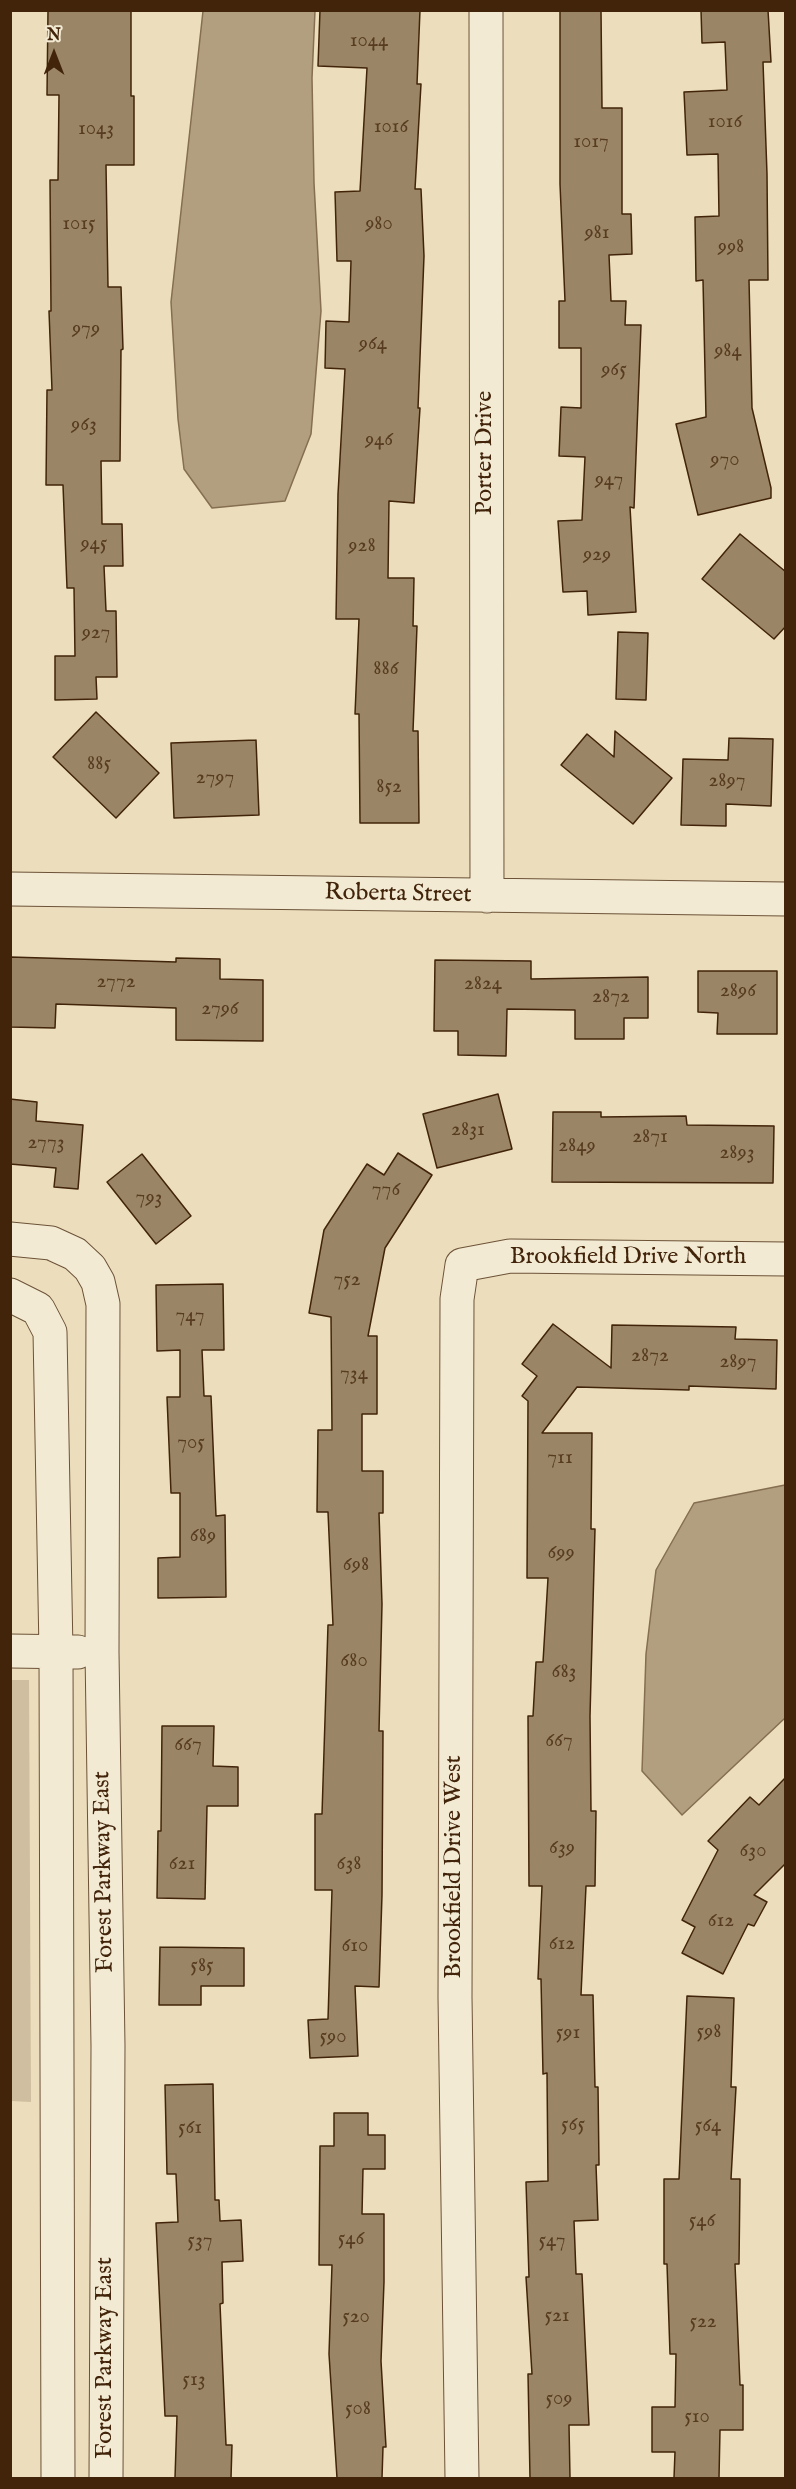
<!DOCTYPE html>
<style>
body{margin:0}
#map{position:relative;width:796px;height:2489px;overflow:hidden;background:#ecdebd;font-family:"IM FELL English",serif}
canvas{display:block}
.frame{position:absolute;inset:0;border:12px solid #42240a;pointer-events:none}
.north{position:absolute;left:24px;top:24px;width:60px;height:60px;-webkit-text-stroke:4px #f3ead4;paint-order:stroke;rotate:0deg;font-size:16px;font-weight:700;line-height:24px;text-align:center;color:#42240a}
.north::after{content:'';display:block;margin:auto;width:21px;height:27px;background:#42240a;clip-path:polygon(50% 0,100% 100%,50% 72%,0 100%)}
</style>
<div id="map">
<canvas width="796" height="2489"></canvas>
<div class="frame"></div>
<div class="north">N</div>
</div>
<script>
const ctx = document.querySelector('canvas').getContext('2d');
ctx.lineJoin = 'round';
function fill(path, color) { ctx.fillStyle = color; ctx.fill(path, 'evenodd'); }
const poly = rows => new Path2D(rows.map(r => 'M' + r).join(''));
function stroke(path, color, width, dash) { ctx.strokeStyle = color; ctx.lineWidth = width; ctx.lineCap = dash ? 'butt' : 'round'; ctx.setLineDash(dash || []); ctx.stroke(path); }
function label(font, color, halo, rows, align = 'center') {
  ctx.font = font + ' "IM FELL English",serif'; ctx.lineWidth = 4.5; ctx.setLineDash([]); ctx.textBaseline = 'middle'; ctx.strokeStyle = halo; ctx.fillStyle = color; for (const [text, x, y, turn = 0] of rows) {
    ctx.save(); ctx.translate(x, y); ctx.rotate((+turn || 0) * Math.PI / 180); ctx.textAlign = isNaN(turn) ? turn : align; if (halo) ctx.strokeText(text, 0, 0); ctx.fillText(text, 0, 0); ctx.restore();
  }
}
fill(poly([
 [10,1680,29,1680,31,2102,11,2101]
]), '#cfbe9f');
const water = poly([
 [203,11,315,11,312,78,314,183,321,311,311,434,285,501,212,508,184,469,178,419,171,302,203,11],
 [785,1485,785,1718,682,1815,642,1771,646,1654,656,1570,694,1503,785,1485]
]);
fill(water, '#b29f80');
stroke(water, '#856e51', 1.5);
const building = poly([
 [48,10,131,10,131,96,134,96,134,165,106,165,108,287,121,287,123,349,121,350,120,461,101,461,102,524,122,524,123,566,104,566,106,611,116,611,117,677,96,677,97,699,55,700,55,656,75,656,74,588,67,588,63,485,46,485,47,390,52,390,49,311,51,311,50,180,58,180,59,95,47,95,48,10],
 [320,10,420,10,417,84,421,84,415,189,421,189,424,256,418,408,420,408,414,503,389,501,388,578,414,578,413,626,417,626,413,731,418,731,419,823,360,823,359,714,355,714,359,619,336,619,338,494,345,369,325,368,326,321,349,322,351,261,337,261,335,192,360,191,367,68,318,66,320,10],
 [560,10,601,10,602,108,622,108,622,214,631,214,632,254,609,255,611,301,626,301,625,325,641,325,634,508,630,507,636,612,588,615,587,591,563,592,558,521,582,520,585,457,559,456,561,407,581,408,581,348,559,348,559,301,565,301,560,184,560,10],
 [701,10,768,10,771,62,763,62,767,174,768,280,749,280,752,408,771,488,771,498,698,515,676,424,706,417,703,280,696,281,695,217,719,216,718,154,687,155,684,92,727,90,725,42,702,43,701,10],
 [740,534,786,572,786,626,774,639,702,579,740,534],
 [618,632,648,633,646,700,616,699,618,632],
 [96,712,159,773,116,818,53,757,96,712],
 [615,731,672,778,633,824,561,765,587,734,614,757,615,731],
 [729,738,773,739,771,806,726,804,726,826,681,825,683,759,728,760,729,738],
 [256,740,259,815,174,818,171,743,256,740],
 [10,957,176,962,176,958,220,959,220,979,263,980,263,1041,176,1040,176,1008,56,1004,55,1028,10,1027,10,957],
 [435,960,531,961,531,979,648,977,648,1018,624,1018,624,1039,575,1039,575,1010,507,1009,506,1056,458,1055,458,1031,434,1031,435,960],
 [698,971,777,971,777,1034,717,1034,718,1013,698,1012,698,971],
 [498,1094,512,1149,437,1168,423,1114,498,1094],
 [10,1099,37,1102,36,1121,83,1125,78,1189,54,1187,56,1168,10,1164,10,1099],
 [553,1112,601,1112,601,1117,686,1116,687,1125,774,1126,773,1183,552,1182,553,1112],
 [398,1153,432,1175,385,1248,368,1336,377,1336,377,1414,362,1414,362,1471,383,1471,383,1513,379,1513,382,1604,379,1731,383,1731,382,1895,379,1987,355,1986,358,2056,310,2058,308,2020,328,2019,332,1890,315,1890,315,1814,322,1814,328,1625,333,1625,328,1512,317,1512,318,1430,332,1430,331,1317,309,1313,324,1230,367,1164,384,1175,398,1153],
 [142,1154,191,1216,156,1244,107,1182,142,1154],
 [223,1284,224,1350,202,1350,204,1396,211,1396,216,1516,225,1515,226,1597,158,1598,158,1558,180,1557,180,1493,171,1493,167,1397,180,1397,180,1350,157,1351,156,1285,223,1284],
 [553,1324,611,1368,612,1325,736,1327,735,1339,777,1340,776,1389,689,1386,689,1390,577,1387,542,1433,592,1433,591,1529,595,1529,590,1716,591,1811,596,1811,595,1886,586,1886,581,1995,593,1995,595,2087,598,2087,599,2165,596,2165,598,2220,574,2221,576,2274,582,2274,589,2425,569,2425,570,2478,530,2478,528,2374,532,2374,526,2277,529,2277,526,2182,548,2181,547,2073,543,2074,541,1979,538,1979,542,1886,529,1886,528,1716,533,1716,536,1662,543,1662,548,1578,527,1578,528,1401,522,1396,537,1376,522,1364,553,1324],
 [162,1726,214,1726,213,1766,238,1767,238,1806,207,1806,205,1899,157,1898,158,1831,161,1831,162,1726],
 [786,1777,786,1863,754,1895,767,1902,754,1926,748,1924,723,1974,682,1953,695,1927,682,1920,718,1850,708,1841,750,1797,759,1805,786,1777],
 [160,1947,244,1948,244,1986,201,1986,201,2005,159,2005,160,1947],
 [687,1996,734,1998,731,2087,736,2087,731,2179,740,2179,739,2264,735,2264,740,2385,743,2385,743,2430,720,2430,719,2478,674,2478,675,2452,652,2452,652,2407,675,2407,676,2354,670,2354,667,2264,664,2264,664,2179,679,2179,687,1996],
 [213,2084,215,2200,219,2200,220,2221,241,2220,243,2261,222,2262,223,2303,220,2304,226,2445,232,2445,231,2478,175,2478,177,2416,165,2416,156,2223,178,2222,176,2174,167,2174,165,2085,213,2084],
 [334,2113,368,2113,368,2135,385,2135,385,2169,363,2169,362,2214,384,2214,384,2282,381,2361,386,2447,383,2447,382,2478,337,2478,329,2354,332,2265,319,2265,320,2146,334,2146,334,2113]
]);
fill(building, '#9a8567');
stroke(building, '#42240a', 1.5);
const minor = poly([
 [486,10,487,896],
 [10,889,786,899],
 [10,1239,51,1243,75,1254,90,1268,98,1282,103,1304,102,1652,108,2046,106,2478],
 [10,1295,38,1309,50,1332,56,1651,58,2478],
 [10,1651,78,1652],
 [462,2478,455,1997,457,1299,462,1265,510,1256,786,1259]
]);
stroke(minor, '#6c5237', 35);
stroke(minor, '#f3ead4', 33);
label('21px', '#583c21', null, [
 ["1044",369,42],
 ["1016",725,123],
 ["1016",391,128],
 ["1043",96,130],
 ["1017",591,143],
 ["1015",79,225],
 ["980",379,225],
 ["981",597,234],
 ["998",731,248],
 ["979",86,330],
 ["964",373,345],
 ["984",728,352],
 ["965",614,371],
 ["963",84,426],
 ["946",379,441],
 ["970",725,461],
 ["947",609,481],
 ["945",94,545],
 ["928",362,547],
 ["929",597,556],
 ["927",96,634],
 ["886",386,670],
 ["885",99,765],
 ["2797",215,779],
 ["2897",727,782],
 ["852",389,788],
 ["2772",116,983],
 ["2824",483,985],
 ["2896",738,992],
 ["2872",611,998],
 ["2796",220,1010],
 ["2831",468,1131],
 ["2871",650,1138],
 ["2773",46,1144],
 ["2849",577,1147],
 ["2893",737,1154],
 ["776",386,1191],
 ["793",149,1199],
 ["752",347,1281],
 ["747",190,1317],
 ["2872",650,1357],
 ["2897",738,1363],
 ["734",354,1375],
 ["705",191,1444],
 ["711",560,1459],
 ["689",203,1537],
 ["699",561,1554],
 ["698",356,1566],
 ["680",354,1662],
 ["683",564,1673],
 ["667",559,1742],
 ["667",188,1746],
 ["639",562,1849],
 ["630",753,1852],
 ["621",182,1865],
 ["638",349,1865],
 ["612",721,1922],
 ["612",562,1945],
 ["610",355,1947],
 ["585",202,1967],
 ["598",709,2033],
 ["591",568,2034],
 ["590",333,2038],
 ["565",573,2126],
 ["564",708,2127],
 ["561",190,2129],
 ["546",702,2222],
 ["546",351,2240],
 ["537",200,2242],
 ["547",552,2242],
 ["521",557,2317],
 ["520",356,2318],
 ["522",703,2323],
 ["513",194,2381],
 ["509",559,2400],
 ["508",358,2410],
 ["510",697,2418]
]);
label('24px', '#42240a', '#f3ead4', [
 ["Porter Drive",486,453,-90],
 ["Roberta Street",398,895,1],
 ["Brookfield Drive North",628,1258],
 ["Brookfield Drive West",455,1867,-90],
 ["Forest Parkway East",105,1872,-91],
 ["Forest Parkway East",106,2358,-90]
]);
</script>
